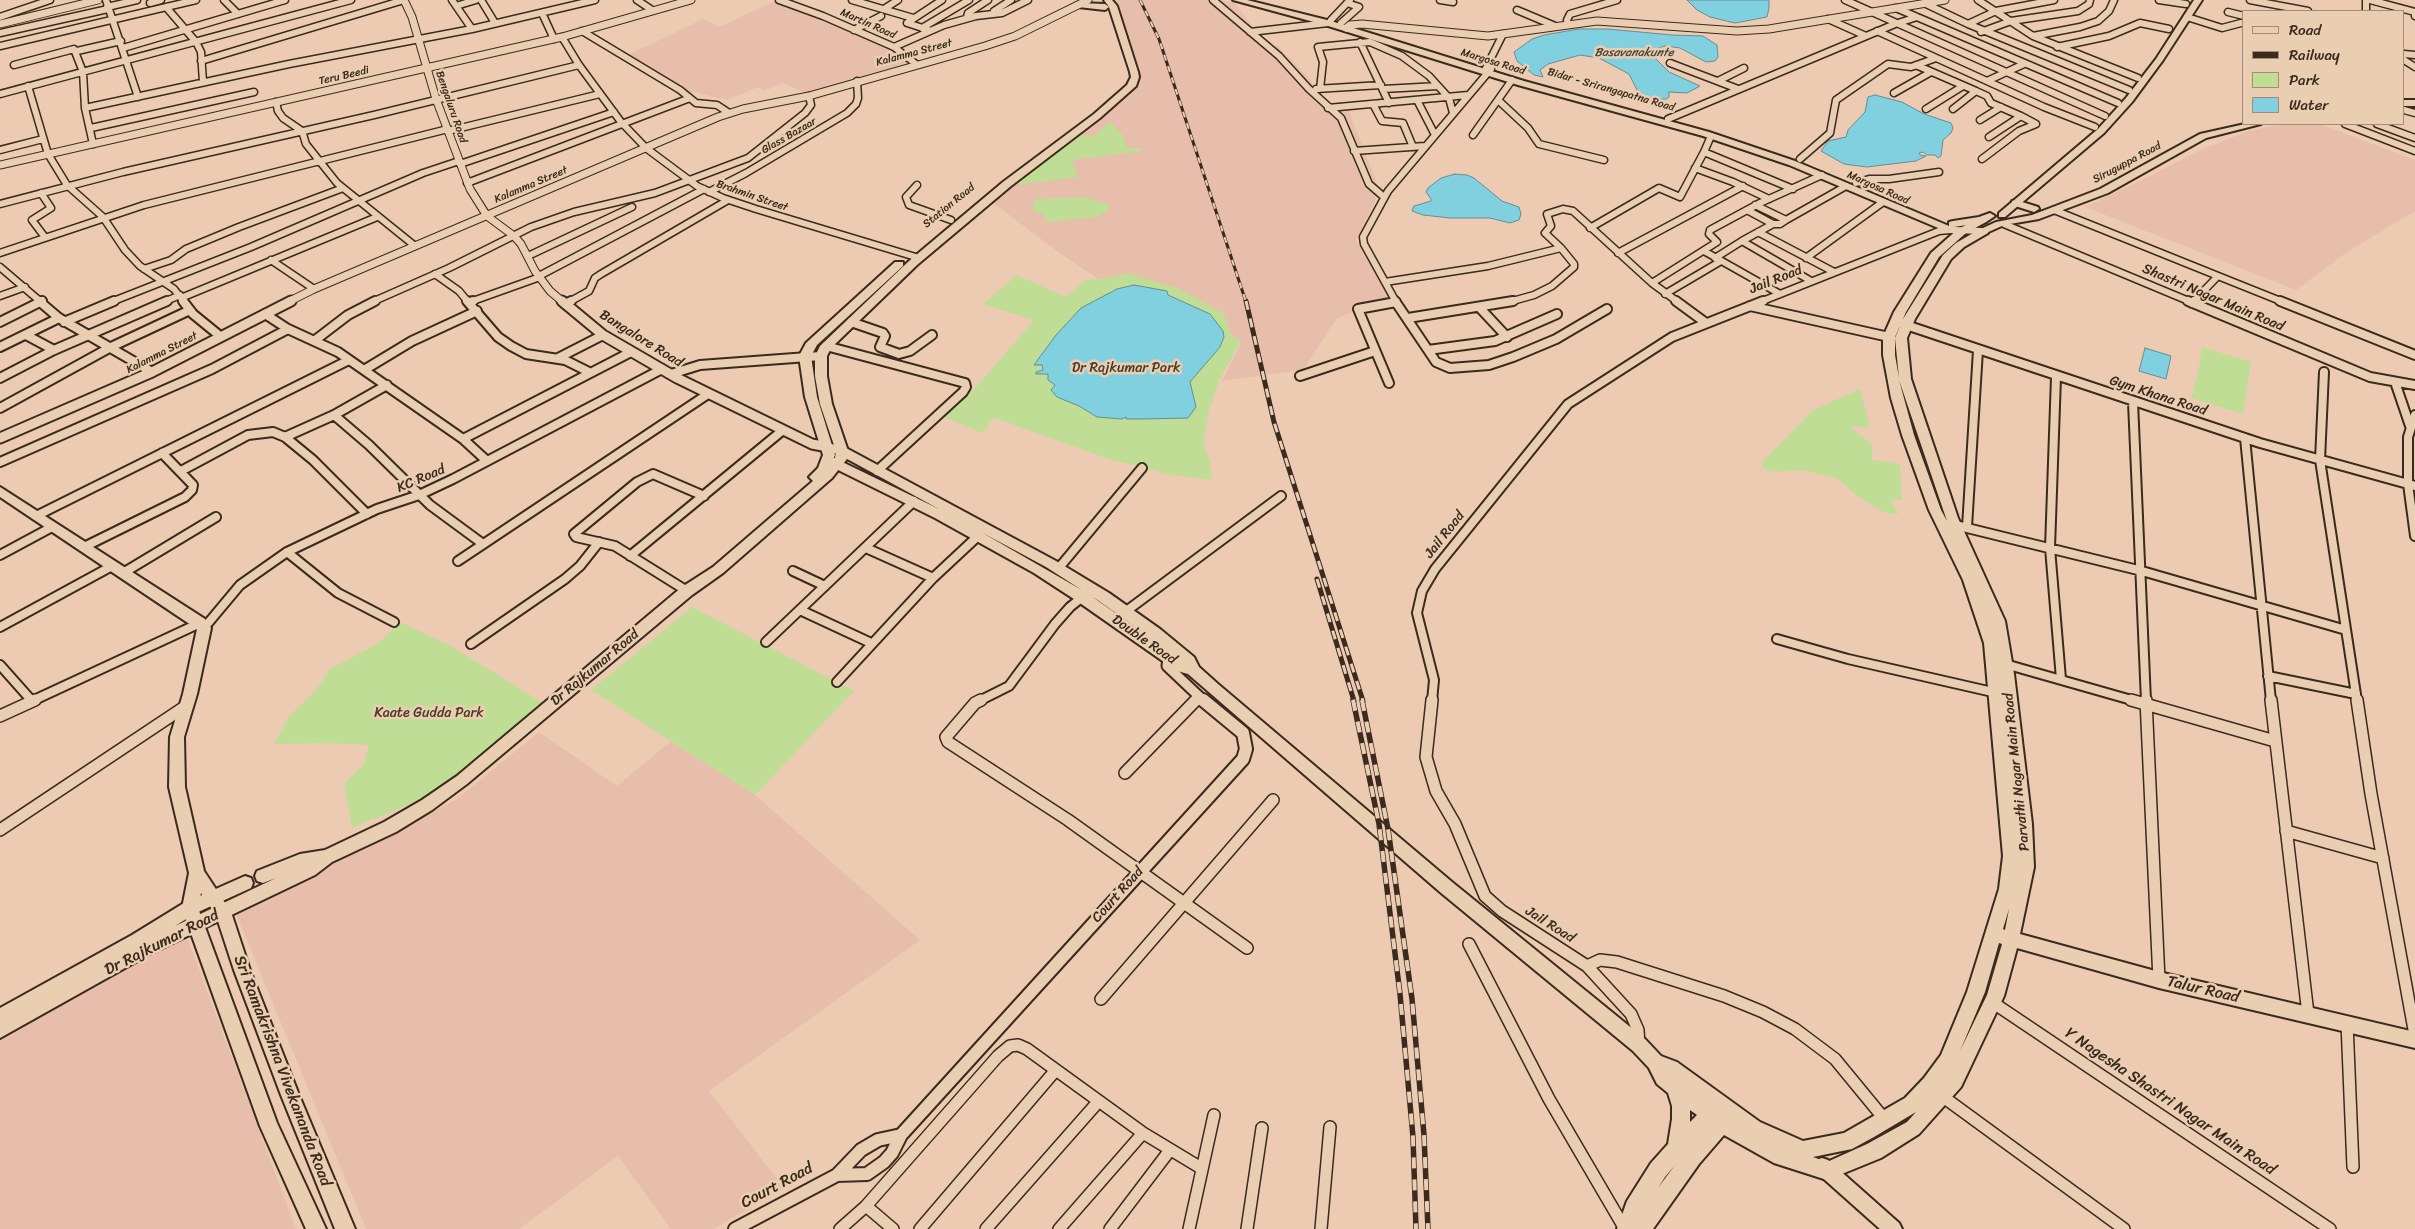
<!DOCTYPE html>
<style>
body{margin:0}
#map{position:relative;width:2415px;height:1229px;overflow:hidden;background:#edcbb2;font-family:Sriracha,sans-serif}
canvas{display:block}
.legend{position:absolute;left:2242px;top:10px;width:162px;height:115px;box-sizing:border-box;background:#eaceb1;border:1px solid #a48c76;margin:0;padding:6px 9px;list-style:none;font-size:15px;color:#3b2a1e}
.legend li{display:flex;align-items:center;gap:10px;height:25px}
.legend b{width:25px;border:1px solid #a48c76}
</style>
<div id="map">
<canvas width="2415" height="1229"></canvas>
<ul class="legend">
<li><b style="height:6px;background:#eaceb1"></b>Road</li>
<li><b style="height:6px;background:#3b2a1e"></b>Railway</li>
<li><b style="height:14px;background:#bfdd95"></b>Park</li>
<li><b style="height:14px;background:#81d0df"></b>Water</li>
</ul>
</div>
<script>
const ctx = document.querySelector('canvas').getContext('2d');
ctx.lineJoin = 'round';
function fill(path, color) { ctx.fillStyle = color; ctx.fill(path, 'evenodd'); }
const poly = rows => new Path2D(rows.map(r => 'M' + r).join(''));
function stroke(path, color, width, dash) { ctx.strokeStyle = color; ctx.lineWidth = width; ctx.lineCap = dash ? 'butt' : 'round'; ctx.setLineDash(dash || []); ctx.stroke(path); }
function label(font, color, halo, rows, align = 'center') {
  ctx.font = font + ' Sriracha,sans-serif'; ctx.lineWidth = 5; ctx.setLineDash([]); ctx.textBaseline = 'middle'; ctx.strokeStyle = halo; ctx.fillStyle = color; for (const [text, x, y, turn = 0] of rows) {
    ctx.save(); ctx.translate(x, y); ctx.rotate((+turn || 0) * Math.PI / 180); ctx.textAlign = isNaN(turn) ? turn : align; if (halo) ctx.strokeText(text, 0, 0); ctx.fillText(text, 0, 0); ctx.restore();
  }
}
fill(poly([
 [1116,0,1220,0,1235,3,1266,45,1278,46,1308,77,1328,105,1348,109,1380,191,1356,240,1390,298,1337,318,1303,370,1222,381,1241,343,1238,339,1233,339,1224,315,1177,289,1101,281,1057,251,992,202,1116,103,1139,79],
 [775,1,819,17,894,49,910,62,807,94,784,83,764,91,758,87,727,100,689,91,628,55,703,19,719,27],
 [2285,124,2320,124,2415,160,2415,211,2347,252,2296,290,2085,207,2146,178,2198,151,2251,130],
 [539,732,617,786,671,741,755,795,920,940,709,1091,784,1188,713,1229,671,1229,618,1156,519,1229,366,1229,236,914,457,799],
 [185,932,296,1229,0,1229,0,1037]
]), '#e6beab');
fill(poly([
 [1110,122,1123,135,1127,148,1141,148,1141,151,1072,160,1078,177,1011,185,1073,135,1094,136],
 [1085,197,1109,205,1110,209,1097,217,1045,222,1045,214,1033,212,1034,199],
 [1128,273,1177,288,1223,313,1232,337,1237,337,1240,342,1219,381,1209,411,1203,444,1210,461,1212,480,1171,475,1109,459,997,419,993,418,983,433,944,417,978,385,1034,320,983,304,1017,275,1066,297,1085,280,1101,279],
 [2202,347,2251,362,2243,414,2191,398,2198,373],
 [1860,389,1870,428,1849,426,1872,444,1872,460,1900,464,1902,500,1890,499,1899,514,1885,513,1856,495,1838,479,1803,470,1773,472,1762,468,1764,460,1813,410],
 [692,607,854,691,755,795,591,690],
 [400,622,451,646,543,703,460,777,420,800,352,828,344,784,364,764,369,745,332,743,274,744,290,715,316,690,330,669,379,643]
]), '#bfdd95');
const water = poly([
 [1687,0,1769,0,1769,8,1767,17,1735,23,1710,17,1697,10,1687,0],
 [1579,29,1608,29,1672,35,1703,36,1717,45,1718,57,1715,61,1706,62,1680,48,1666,46,1658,48,1656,59,1669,72,1700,86,1687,93,1669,92,1669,97,1666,99,1651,100,1641,98,1629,74,1599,58,1580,55,1548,64,1540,70,1543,77,1534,75,1517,61,1514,52,1532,39,1544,35,1579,29],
 [1875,95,1902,102,1924,114,1951,123,1953,128,1951,133,1943,140,1941,156,1938,158,1935,155,1927,155,1923,152,1919,153,1920,155,1926,156,1916,161,1867,167,1844,164,1821,151,1828,141,1846,137,1848,130,1865,112,1868,97,1875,95],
 [1455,174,1467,175,1474,178,1502,201,1519,207,1521,214,1519,220,1510,223,1490,218,1450,218,1423,215,1412,211,1414,206,1431,201,1431,199,1426,192,1428,188,1441,178,1455,174],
 [1134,285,1167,291,1168,295,1210,314,1223,331,1224,337,1220,347,1190,382,1196,407,1188,418,1143,419,1126,419,1126,417,1122,419,1097,417,1079,406,1057,397,1051,390,1055,385,1048,380,1048,374,1036,374,1036,372,1043,370,1042,365,1034,365,1056,335,1081,308,1117,289,1134,285],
 [2145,348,2171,356,2166,379,2139,371,2145,348]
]);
fill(water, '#81d0df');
stroke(water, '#658e92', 1);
const minorFar2 = poly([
 [106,0,138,97],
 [224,0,238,14],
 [452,0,472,29],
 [481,0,495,23],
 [637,0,652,10],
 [779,0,823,16,894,47,916,64],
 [852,0,913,18],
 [1213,0,1279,56,1309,89,1341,118,1369,184,1384,197],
 [1440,0,1453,2],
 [1845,0,2105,116],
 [1978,0,2033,36,2080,27,2098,21,2109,11,2114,0],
 [2159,0,2186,4],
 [2250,0,2308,11],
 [2366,0,2366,11],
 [2370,0,2415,12,2415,16],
 [150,3,161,0],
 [1924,3,1968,24,1996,11,2054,0],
 [456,6,476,0],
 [107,7,137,0],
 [166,7,196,42,201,52,203,82],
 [1896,8,2118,103],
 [884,9,898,0],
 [1517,10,1555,26],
 [994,11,1011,0],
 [2228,12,2244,16],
 [542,13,554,39],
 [0,17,50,0],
 [967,17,968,13,988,0],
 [2187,17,2222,28,2241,23],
 [1828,19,1866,36],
 [1331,20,1350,0],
 [1341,23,1359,7,1347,3],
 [1568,24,1567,20,1570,14,1617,0],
 [1968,24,2129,90],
 [922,28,969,0],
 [854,30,881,16],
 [929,30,907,23,942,0],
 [582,31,680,90,696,103,717,105,729,113],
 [1877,31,2044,107,2095,127],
 [1250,32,1328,23],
 [1981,32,2011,21,2078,11,2089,4,2090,0],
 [0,33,108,9],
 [2033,36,2138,78],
 [562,37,579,65,621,122,646,148,697,186,723,198,756,209,919,258],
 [1360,42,1389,103],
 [0,46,196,0],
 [894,47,944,25,976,16,1002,13,1028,0],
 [2057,47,2109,36,2140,23,2169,29],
 [123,48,285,0],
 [77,51,121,41],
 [2404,54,2415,55],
 [2404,60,2415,67],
 [201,61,404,0],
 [1670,63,1738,89],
 [14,65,74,49,83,72,85,108],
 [1916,65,1976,91,1953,109],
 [1486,68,1503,34],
 [1718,81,1744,68],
 [1987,81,2024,64],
 [28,86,48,154,67,185,103,217,125,250,140,266,174,289,184,302],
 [1316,89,1381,85],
 [1320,89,1323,62,1318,47,1370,42,1402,56,1429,76,1449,98,1453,113],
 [1383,89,1438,86],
 [1976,91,1987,96,1991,103,2021,116,1989,137],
 [1894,93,1931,72],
 [0,94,351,0],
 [1417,100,1435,135],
 [1498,100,1528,128,1539,144,1604,160],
 [276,102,278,111,283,118,302,131,306,144,337,183,415,246],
 [1373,104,1382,121,1403,123,1413,147],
 [1328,108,1468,95],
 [1926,109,1963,86],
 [2404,110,2415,113],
 [1668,119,1895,24,1917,17],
 [1980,120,2001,107],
 [2345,124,2415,151],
 [2377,124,2415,138],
 [91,128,254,92],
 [448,131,600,94],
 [1473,135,1512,80],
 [1711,136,1704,152,1793,189],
 [93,144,85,108,289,64,472,29,595,0],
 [0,150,43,139],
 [1354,151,1425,146],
 [1800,159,1830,133,1836,100,1888,64,1911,67,1936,58],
 [1982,159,2019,131,2036,124,2021,116],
 [460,164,614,112],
 [1695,168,1733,182,1769,199],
 [467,183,690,98],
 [1856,183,1869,179,1889,179,1939,172],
 [917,185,906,197,909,205,951,220],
 [709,192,746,173,847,113,856,104,858,98,857,81],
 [41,193,51,208,32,220,44,236],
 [0,204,123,172,374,115,579,65],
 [1755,205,1786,220,1846,186],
 [1747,210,1773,224,1780,224,1786,220],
 [2054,210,2218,276],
 [2004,224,2191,302],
 [1590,228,1659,188,1680,197,1704,152],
 [1758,232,1834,272],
 [1742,241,1773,224],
 [1704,251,1780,294],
 [0,253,144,205,448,129],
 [1618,253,1743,186],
 [528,256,632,207],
 [1715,258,1742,241,1811,281],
 [1806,258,1883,202],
 [271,260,314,289],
 [0,267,41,302],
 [144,269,171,260,186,249,239,227,343,188],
 [435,274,459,291,468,302],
 [539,276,704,189],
 [1385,282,1488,266,1561,248],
 [1665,294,1721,261],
 [0,296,25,287],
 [181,298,377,217],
 [40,302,42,301],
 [111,302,251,247,423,173,459,161],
 [164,302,180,295],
 [372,302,449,268,531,227,574,212,655,193,748,158,805,113,811,105,809,96],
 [470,302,540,277],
 [569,302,589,291,595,278,601,274,728,200],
 [1396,302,1364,244,1363,237,1388,191,1491,69],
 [1509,302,1534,295,1552,286,1574,267,1574,264,1561,248,1545,233,1551,226,1547,214,1563,209,1573,211,1652,283],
 [1678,302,1652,283,1717,242,1709,234,1710,230,1760,203,1822,175],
 [1760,302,1939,231,1950,230],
 [2193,302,2218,276,2283,302]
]);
const minorFar1 = poly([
 [39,301,59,318,152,372],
 [183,301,193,314,220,336],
 [467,301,498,337,511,346,526,354,565,360,589,372],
 [1395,301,1436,362,1450,368,1489,365,1513,357,1556,339,1607,309],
 [1676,301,1706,323],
 [2188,301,2370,377,2415,385],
 [2280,301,2415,355],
 [470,302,473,301],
 [2192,303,2194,301],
 [565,304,571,301],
 [1750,306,1889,337],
 [1479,307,1507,337],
 [265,314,288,329,338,352,463,439,487,461],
 [1408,318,1513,301],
 [0,322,42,301],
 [64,322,114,301],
 [851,322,883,333,885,336,880,347,899,354,910,351,932,335],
 [1900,323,2260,443,2415,486],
 [26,335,54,350],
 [314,341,348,315,375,301],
 [826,346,965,383,966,387,963,392,877,471],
 [0,347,59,318],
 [1428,350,1495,341,1557,314],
 [558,358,603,335],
 [364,370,412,341,477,311],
 [2324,372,2320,460,2357,701],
 [671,374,700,365,821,356],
 [1300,376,1375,351],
 [2056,377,2050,548,2061,679],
 [0,378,54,350,167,301],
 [2395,382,2410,426],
 [1389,383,1358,309,1396,302],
 [2133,402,2146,701],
 [0,408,111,347,190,310],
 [334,415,369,445,430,505,483,544],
 [2415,415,2408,437,2408,484,2415,536],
 [285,437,334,415,387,385],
 [2245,438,2271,701],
 [463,439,631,352],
 [0,462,212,369,288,329],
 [181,471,248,435,273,432,285,437,313,460,367,514],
 [36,516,349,360],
 [1951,524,2142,571,2346,630],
 [1967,527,1978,350],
 [84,547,185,497,192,490,193,485,162,453],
 [866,548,933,578],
 [287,552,338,593,394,622],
 [0,555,52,527],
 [630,556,783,430],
 [458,561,708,394],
 [1058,569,1142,468],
 [793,571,825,586],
 [123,573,216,517],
 [687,591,615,546,576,537,574,534,637,482,653,474,704,496],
 [800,610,871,643],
 [1125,612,1281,496],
 [0,627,112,566],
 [204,628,240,585,287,552,377,509,419,495,453,479,662,369],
 [1777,639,1848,659,1997,693],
 [766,642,914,501],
 [471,644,565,579,580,566,599,542],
 [2005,664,2135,701],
 [0,665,32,701],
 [2268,676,2356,694],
 [837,682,933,578,978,536],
 [32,701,200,623],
 [979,701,1009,686,1055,624,1070,607,1086,594],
 [1195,701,1199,697],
 [1432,701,1434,680,1417,613,1422,591,1435,569,1568,404,1672,337,1763,301]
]);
const minor = poly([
 [981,700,975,703,946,737,948,742,1068,820,1247,948],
 [1432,700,1426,757,1436,791,1455,824,1485,896,1502,911,1587,966,1631,1014,1638,1030,1639,1045],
 [2131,700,2275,741],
 [2146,700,2159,980],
 [2271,700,2308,1014],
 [2357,700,2371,794,2415,1035],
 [0,716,35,700],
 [1125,773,1196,700],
 [0,830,186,706],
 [2286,831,2383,858],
 [1469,944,1549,1099,1625,1229],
 [1587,966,1600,960,1617,962,1724,996,1763,1012,1795,1029,1835,1059,1886,1121],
 [1101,999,1273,800],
 [1992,1002,2330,1229],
 [2347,1023,2353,1167],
 [1942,1096,2124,1229],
 [866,1206,893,1229],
 [840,1229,866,1206,998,1056,1010,1046,1018,1045,1027,1049,1143,1133,1201,1168],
 [920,1229,1055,1071],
 [986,1229,1098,1102],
 [1059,1229,1143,1133],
 [1110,1229,1170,1150],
 [1189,1229,1214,1115],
 [1247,1229,1262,1128],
 [1321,1229,1330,1127]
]);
const tertiaryFar2 = poly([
 [404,0,412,17,436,99,470,189,487,216,514,236,521,244,535,271,550,291,563,302],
 [0,24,98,0],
 [1346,28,1350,25,1362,24,1488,36,1597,21,1737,31,1769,29,1945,0],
 [0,165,562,37,691,0],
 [288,302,314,289,718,117,743,109,809,96,985,46,1015,36,1088,0]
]);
const tertiaryFar1 = poly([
 [562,301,603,335,677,378,812,444,828,447],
 [0,438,152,372,291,301],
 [1168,657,1167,666,1204,701]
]);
const tertiary = poly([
 [837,1175,867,1174,884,1162,892,1153,901,1135,1243,759,1246,749,1243,733,1203,700],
 [735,1229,837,1175,861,1150,878,1140,901,1135]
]);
const secondary = poly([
 [2194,0,2202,0,2163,60,2132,102,2104,133,2005,217,1999,217,1999,213,2098,129,2126,98,2156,59,2194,0],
 [1822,1158,1828,1160,1899,1223,1902,1229,1880,1229,1816,1172,1814,1166,1816,1160,1822,1158]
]);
const primary = poly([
 [1982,217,1987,220,1986,222,1966,233,1939,257,1906,312,1895,337,1895,355,1899,378,1895,338,1903,319,1943,255,1956,243,1980,229,1988,229,1988,233,1964,247,1951,259,1915,319,1907,338,1911,379,1958,518,2005,621,2014,674,2032,824,2034,867,2020,934,2159,972,2415,1032,2415,1048,2159,988,2017,948,2004,996,1961,1087,1919,1134,1881,1158,1827,1180,1774,1163,1724,1135,1699,1164,1653,1229,1617,1229,1627,1201,1651,1163,1668,1144,1672,1119,1672,1106,1668,1093,1657,1084,1649,1068,1633,1051,1440,892,1188,674,1177,671,1077,601,1034,573,935,518,824,463,822,460,828,456,832,457,939,509,838,454,824,450,822,447,828,443,846,448,1056,561,1109,593,1160,629,1194,657,1199,667,1218,684,1452,882,1645,1039,1661,1056,1677,1062,1760,1122,1794,1137,1803,1141,1844,1133,1905,1098,1924,1078,1941,1055,1967,992,1999,889,2003,856,1984,643,1963,580,1929,510,1902,435,1891,398,1883,355,1883,337,1894,312,1931,253,1958,229,1982,217],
 [1899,380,1946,518,1947,521,1941,510,1914,435,1899,380],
 [981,532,1046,567,1099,601,1155,641,1087,593,981,532],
 [2009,909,2005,930,2003,929,2009,909],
 [1999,943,2002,944,1987,995,1960,1051,1985,992,1999,943],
 [1690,1110,1697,1115,1690,1122,1690,1110],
 [1916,1112,1907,1122,1867,1144,1827,1162,1813,1157,1852,1149,1874,1137,1916,1112],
 [1675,1165,1658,1188,1665,1177,1675,1165],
 [0,487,205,619,211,628,197,694,184,737,185,787,204,871,231,912,250,970,299,1095,355,1229,335,1229,281,1095,234,970,216,915,201,893,198,908,277,1123,326,1229,306,1229,260,1126,182,908,189,873,169,787,170,737,183,694,197,629,0,497,0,487]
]);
const trunk = poly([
 [1104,0,1112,0,1117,6,1138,72,1139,77,1136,86,1100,118,1011,186,917,265,831,348,827,356,827,376,832,404,848,451,847,459,832,478,723,573,692,595,467,784,432,810,396,832,332,862,315,875,150,954,0,1038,0,1008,132,935,184,903,245,876,251,878,253,883,251,888,196,913,175,926,276,878,263,883,257,881,255,876,257,871,300,854,325,850,384,822,422,800,457,776,682,587,713,567,813,481,809,477,818,468,823,455,805,397,799,356,806,343,895,262,903,262,903,266,817,345,811,356,817,397,835,455,833,460,835,458,836,451,820,404,815,376,815,356,820,346,909,261,1003,182,1094,114,1127,85,1131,77,1130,72,1109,7,1105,10,1078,7,1074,5,1078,3,1105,4,1109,7,1104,0],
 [1233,0,1247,0,1331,21,1524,81,1709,132,1795,161,1949,226,1949,222,1953,221,1979,217,1990,213,1995,216,1986,222,1954,227,1983,228,1996,222,2032,215,2100,189,2200,134,2245,124,2261,124,2206,138,2108,193,2039,219,2004,225,1984,234,1950,233,1789,165,1703,136,1518,85,1325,25,1233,0],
 [2404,100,2415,100,2415,106,2404,106,2404,100],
 [2016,200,2038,207,2039,209,2034,212,2012,205,2012,201,2016,200]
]);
stroke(minorFar2, '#3b2a1e', 9);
stroke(minorFar1, '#3b2a1e', 12);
stroke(minor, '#3b2a1e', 14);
stroke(tertiaryFar2, '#3b2a1e', 9);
stroke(tertiaryFar1, '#3b2a1e', 13);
stroke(tertiary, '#3b2a1e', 16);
stroke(secondary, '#3b2a1e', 4);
stroke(primary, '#3b2a1e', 4);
stroke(trunk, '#3b2a1e', 4);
stroke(minorFar2, '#eaceb1', 6);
stroke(minorFar1, '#eaceb1', 8);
stroke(minor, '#eaceb1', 11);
stroke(tertiaryFar2, '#eaceb1', 7);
stroke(tertiaryFar1, '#eaceb1', 9);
stroke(tertiary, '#eaceb1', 12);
fill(secondary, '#eaceb1');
fill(primary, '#eaceb1');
fill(trunk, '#eaceb1');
const railFar2 = poly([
 [1140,0,1159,39,1246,302]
]);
const railFar1 = poly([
 [1246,301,1274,422,1363,701],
 [1317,579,1354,701]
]);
const rail = poly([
 [1353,700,1379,824,1400,994,1413,1137,1416,1229],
 [1362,700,1388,829,1412,999,1424,1135,1428,1229]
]);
stroke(railFar2, '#3b2a1e', 3);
stroke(railFar1, '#3b2a1e', 5);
stroke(rail, '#3b2a1e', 5.5);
stroke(railFar2, '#eaceb1', 2, [6]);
stroke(railFar1, '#eaceb1', 3, [9]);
stroke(rail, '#eaceb1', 4, [11]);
label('11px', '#3b2a1e', '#eaceb1', [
 ["Martin Road",868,24,24],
 ["Kalamma Street",914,53,-15],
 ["Margosa Road",1493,62,17],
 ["Teru Beedi",344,76,-13],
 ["Bidar - Srirangapatna Road",1611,90,16],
 ["Bengaluru Road",451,107,71],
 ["Glass Bazaar",789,136,-30],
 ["Siruguppa Road",2127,163,-28],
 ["Kalamma Street",531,185,-23],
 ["Margosa Road",1878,188,24],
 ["Brahmin Street",752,196,19],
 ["Station Road",949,206,-39],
 ["Kalamma Street",162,353,-27]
]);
label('italic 12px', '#46433b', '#eaceb1', [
 ["Basavanakunte",1634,53]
]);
label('14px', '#3b2a1e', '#eaceb1', [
 ["Jail Road",1776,280,-22],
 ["Shastri Nagar Main Road",2213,298,23],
 ["Bangalore Road",641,339,32],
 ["Gym Khana Road",2158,396,18],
 ["KC Road",421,479,-23],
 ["Jail Road",1445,535,-52],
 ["Double Road",1144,640,35],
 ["Dr Rajkumar Road",595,668,-40],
 ["Parvathi Nagar Main Road",2017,772,-96],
 ["Court Road",1118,895,-48],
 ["Jail Road",1550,925,32]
]);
label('14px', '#483c2a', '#eaceb1', [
 ["Dr Rajkumar Park",1126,368],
 ["Kaate Gudda Park",429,713]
]);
label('16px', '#3b2a1e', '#eaceb1', [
 ["Dr Rajkumar Road",162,943,-27],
 ["Talur Road",2203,990,13],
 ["Sri Ramakrishna Vivekananda Road",282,1071,69],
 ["Y Nagesha Shastri Nagar Main Road",2170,1102,34],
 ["Court Road",777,1186,-28]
]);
</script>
